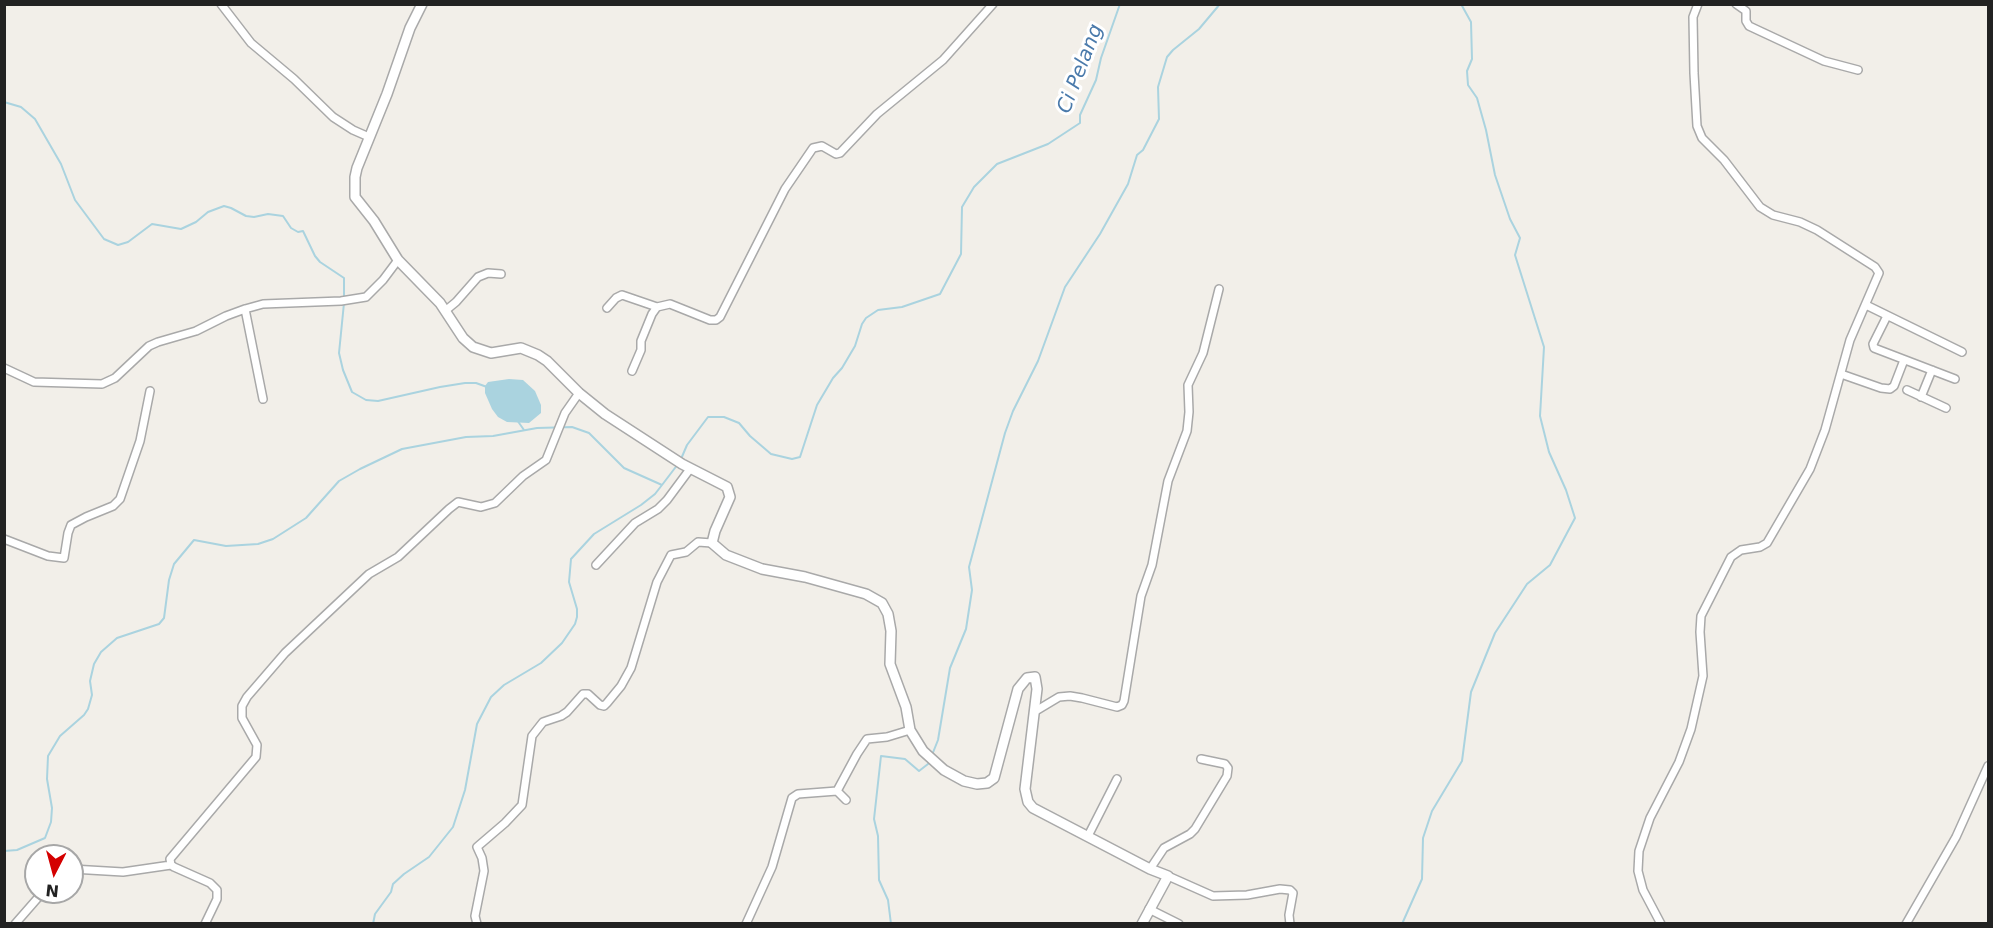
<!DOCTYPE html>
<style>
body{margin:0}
#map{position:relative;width:1993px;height:928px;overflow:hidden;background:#f2efe9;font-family:"DejaVu Sans",sans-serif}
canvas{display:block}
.frame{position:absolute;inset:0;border:6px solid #222;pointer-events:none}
.north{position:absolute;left:24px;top:844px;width:60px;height:60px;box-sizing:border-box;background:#fff;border:2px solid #a7a7a7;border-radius:50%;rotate:186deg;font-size:16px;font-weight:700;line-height:24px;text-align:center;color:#222}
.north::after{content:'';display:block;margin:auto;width:21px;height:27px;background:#d40000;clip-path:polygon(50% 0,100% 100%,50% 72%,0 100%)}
</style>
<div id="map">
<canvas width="1993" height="928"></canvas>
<div class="frame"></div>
<div class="north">N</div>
</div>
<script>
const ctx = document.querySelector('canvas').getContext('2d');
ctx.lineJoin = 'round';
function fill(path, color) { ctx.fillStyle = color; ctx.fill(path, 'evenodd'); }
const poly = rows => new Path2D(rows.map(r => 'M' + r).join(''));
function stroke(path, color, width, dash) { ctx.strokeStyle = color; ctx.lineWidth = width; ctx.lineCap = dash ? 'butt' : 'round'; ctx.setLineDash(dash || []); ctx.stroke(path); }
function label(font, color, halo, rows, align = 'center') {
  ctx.font = font + ' "DejaVu Sans",sans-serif'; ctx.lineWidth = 6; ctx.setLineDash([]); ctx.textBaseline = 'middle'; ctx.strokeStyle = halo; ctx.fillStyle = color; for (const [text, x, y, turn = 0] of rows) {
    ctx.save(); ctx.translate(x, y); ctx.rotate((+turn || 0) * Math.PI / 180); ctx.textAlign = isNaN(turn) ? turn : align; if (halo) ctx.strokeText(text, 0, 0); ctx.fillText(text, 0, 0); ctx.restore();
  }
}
fill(poly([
 [509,379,523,380,535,391,541,405,541,413,529,423,507,422,498,417,492,409,485,393,485,386,488,382]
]), '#aad3df');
stroke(poly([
 [4,102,21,107,35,119,61,164,75,200,104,239,118,245,128,242,152,224,181,229,196,222,208,212,224,206,231,208,246,216,254,217,268,214,283,216,291,228,298,232,303,231,315,256,320,262,344,278,344,297],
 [344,303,339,353,343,370,352,392,366,400,378,401,440,387,465,383,476,383,487,387],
 [517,420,524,430],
 [681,459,687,445,708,417,724,417,739,423,750,436,771,454,792,459,800,457,817,405,833,378,842,368,855,346,862,324,866,318,878,310,902,307,940,294,961,254,962,207,974,187,997,164,1048,144,1080,123,1080,115,1096,80,1101,58,1120,4],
 [932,755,938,740,950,668,966,629,972,590,969,567,1005,433,1013,411,1038,361,1065,287,1100,234,1128,184,1137,155,1143,150,1159,119,1158,87,1167,57,1173,50,1199,29,1220,4],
 [4,851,17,850,45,838,51,822,52,808,47,779,48,756,60,736,84,715,88,709,92,695,90,681,94,664,101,652,117,638,159,624,164,618,169,580,174,564,194,540,226,546,258,544,273,539,306,518,339,481,360,469,402,449,466,437,493,436,537,428,572,427,589,433,624,468,662,485,678,464],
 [373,924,375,914,391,892,393,884,404,874,429,857,453,827,465,790,477,724,491,697,504,685,541,663,562,643,575,624,577,617,577,609,569,582,571,559,594,534,641,505,655,494,662,485],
 [891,924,888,900,879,880,878,836,874,819,881,756,905,759,919,771,928,764,930,760],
 [1402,924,1422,879,1423,838,1432,811,1462,761,1471,692,1495,633,1527,584,1550,565,1575,518,1566,490,1549,452,1540,416,1544,347,1515,255,1520,238,1510,219,1495,175,1486,130,1477,98,1468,85,1467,71,1472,59,1471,22,1461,4]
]), '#aad3df', 2);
const minor = poly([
 [221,4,251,43,294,79,333,117,353,130,369,137],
 [1736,4,1746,11,1746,21,1749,26,1824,61,1858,70],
 [1866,305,1962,352],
 [607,308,616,298,622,295,657,307],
 [245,309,263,399],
 [445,311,456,302,478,277,488,273,501,274],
 [1887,316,1873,344,1874,348,1955,379],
 [4,368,34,382,102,384,115,378,149,346,158,342,196,331,226,316,245,309,263,304,341,301,366,297,383,280,398,260],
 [632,371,641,350,641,341,652,314,657,307,670,304,710,320,716,320,720,317,785,189,813,148,822,146,836,154,840,153,877,114,943,60,993,4],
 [1841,374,1881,388,1890,389,1894,386,1904,360],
 [1907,390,1946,408],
 [1921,397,1932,370],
 [4,539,48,556,64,558,68,533,71,525,86,517,113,506,120,499,140,441,150,391],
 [596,565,635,523,658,509,667,500,690,469],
 [1034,712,1059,697,1070,696,1082,698,1117,707,1122,705,1124,701,1141,596,1152,565,1168,481,1187,431,1189,412,1188,385,1203,353,1219,289],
 [837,791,857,754,867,739,887,737,910,730],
 [1088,836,1117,779],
 [72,869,123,872,171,865],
 [1150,869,1164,848,1190,834,1195,829,1227,776,1228,768,1225,764,1201,759],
 [1168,876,1213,896,1247,895,1280,889,1290,890,1293,893,1289,915,1290,924],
 [1149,909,1179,924],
 [15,924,43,892],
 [205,924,217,899,217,890,210,883,174,867,171,865,170,859,256,757,257,745,242,718,242,706,247,697,285,653,369,574,398,557,449,509,458,502,481,507,495,503,523,476,546,460,565,413,579,393],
 [477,924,475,916,484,871,482,858,477,847,505,823,522,805,532,736,543,722,561,716,567,712,583,694,588,694,600,705,604,706,607,703,621,686,631,668,657,582,671,555,686,552,698,542,712,543],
 [746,924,772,867,792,798,798,794,837,791,846,800],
 [1661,924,1643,890,1638,871,1639,851,1650,818,1679,762,1691,729,1703,676,1700,632,1701,616,1731,557,1741,550,1760,547,1767,543,1810,469,1825,430,1850,340,1879,273,1875,267,1817,230,1800,222,1773,215,1760,207,1724,160,1702,138,1697,126,1694,73,1693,17,1698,4],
 [1906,924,1956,837,1988,766]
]);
const tertiary = poly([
 [422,4,410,28,387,94,357,168,355,177,355,197,374,221,398,260,440,303,463,338,473,347,491,353,521,348,538,355,547,361,579,393,605,414,682,464,727,487,730,497,715,531,712,543,726,555,762,569,805,577,866,594,882,603,888,614,891,631,890,664,906,707,910,730,923,751,944,770,964,781,977,784,987,783,994,778,1018,689,1027,678,1035,677,1037,689,1025,789,1028,802,1033,808,1150,869,1168,876,1142,924]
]);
stroke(minor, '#a9a9a9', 10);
stroke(tertiary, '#a9a9a9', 12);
stroke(minor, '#fff', 7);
stroke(tertiary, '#fff', 9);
label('italic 20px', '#4a7aab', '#fff', [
 ["Ci Pelang",1081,69,-69]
]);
</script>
